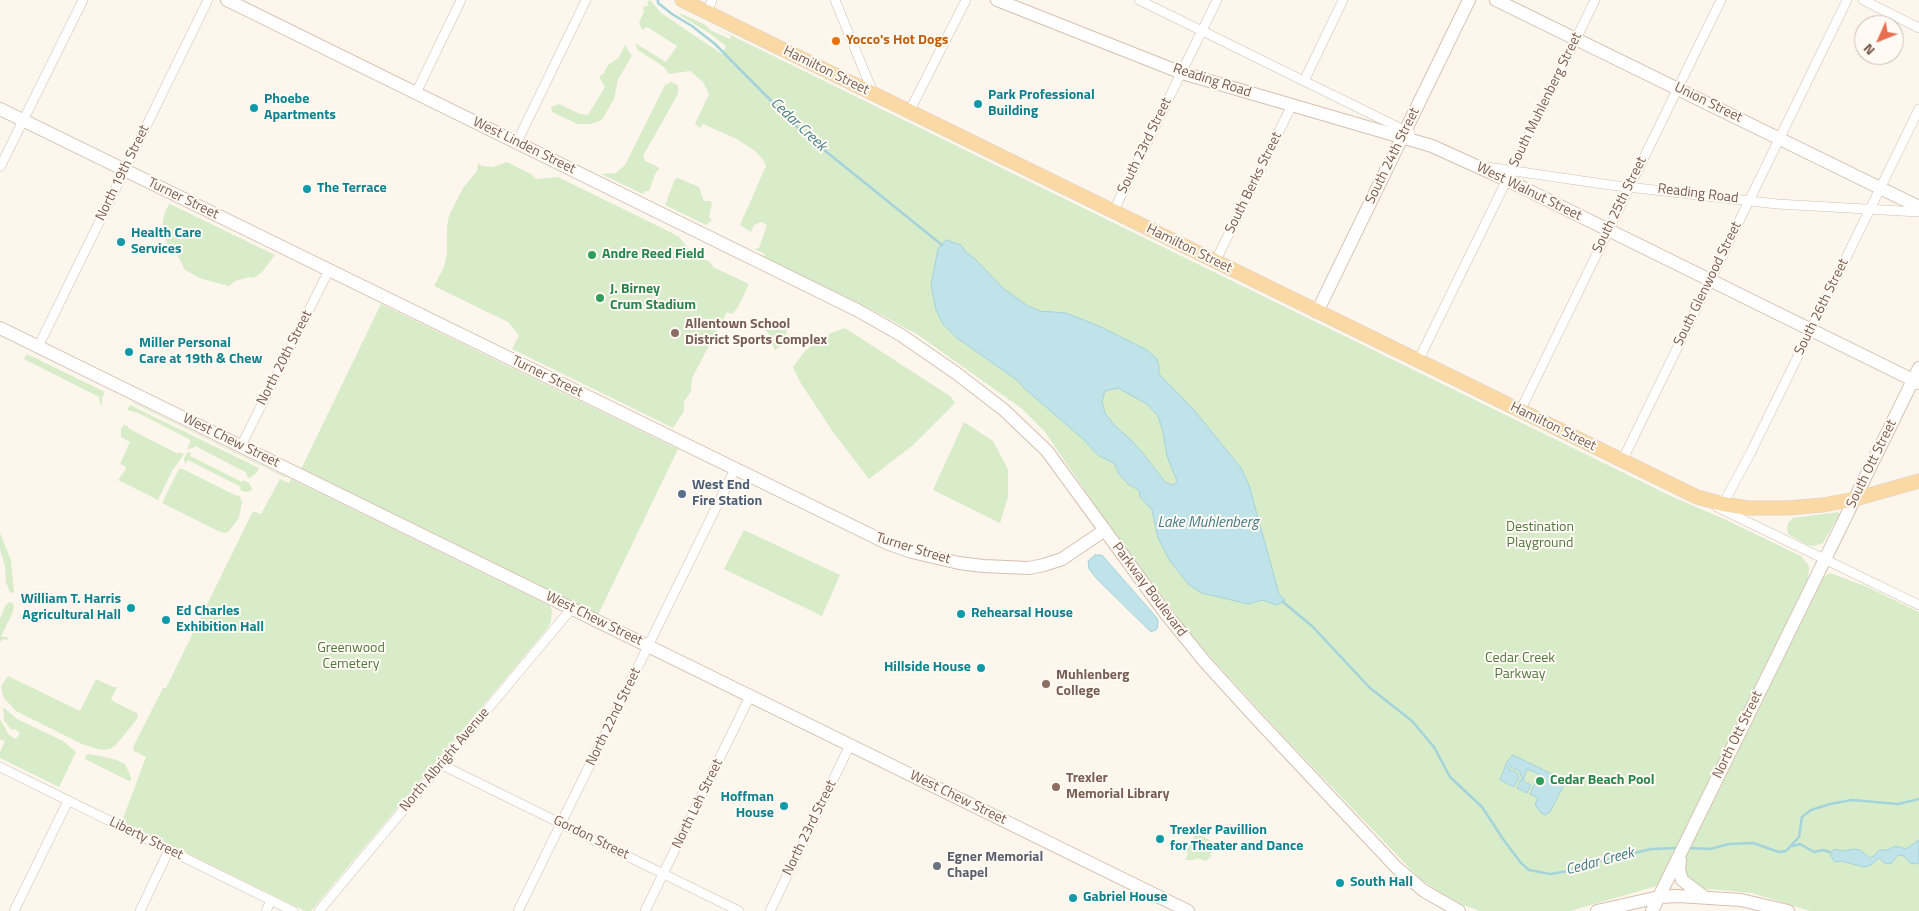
<!DOCTYPE html>
<style>
body{margin:0}
#map{position:relative;width:1919px;height:911px;overflow:hidden;background:#fdf6ec;font-family:"Titillium Web",sans-serif}
canvas{display:block}
.north{position:absolute;left:1854px;top:15px;width:50px;height:50px;box-sizing:border-box;background:#fffaf3;border:1px solid #cabbb1;border-radius:50%;rotate:226deg;font-size:14px;font-weight:700;line-height:20px;text-align:center;color:#7a5c4d}
.north::after{content:'';display:block;margin:auto;width:18px;height:22px;background:#e76f51;clip-path:polygon(50% 0,100% 100%,50% 72%,0 100%)}
</style>
<div id="map">
<canvas width="1919" height="911"></canvas>
<div class="north">N</div>
</div>
<script>
const ctx = document.querySelector('canvas').getContext('2d');
ctx.lineJoin = 'round';
function fill(path, color) { ctx.fillStyle = color; ctx.fill(path, 'evenodd'); }
const poly = rows => new Path2D(rows.map(r => 'M' + r).join(''));
function stroke(path, color, width, dash) { ctx.strokeStyle = color; ctx.lineWidth = width; ctx.lineCap = dash ? 'butt' : 'round'; ctx.setLineDash(dash || []); ctx.stroke(path); }
function label(font, color, halo, rows, align = 'center') {
  ctx.font = font + ' "Titillium Web",sans-serif'; ctx.lineWidth = 4; ctx.setLineDash([]); ctx.textBaseline = 'middle'; ctx.strokeStyle = halo; ctx.fillStyle = color; for (const [text, x, y, turn = 0] of rows) {
    ctx.save(); ctx.translate(x, y); ctx.rotate((+turn || 0) * Math.PI / 180); ctx.textAlign = isNaN(turn) ? turn : align; if (halo) ctx.strokeText(text, 0, 0); ctx.fillText(text, 0, 0); ctx.restore();
  }
}
fill(poly([
 [650,0,661,13,722,54,726,46,709,33,681,16,680,13,704,24,712,31,730,39,731,36,706,23,1675,498,1722,518,1801,556,1809,566,1808,579,1657,886,1570,911,1480,911,1460,904,1440,893,1419,878,1281,734,1205,651,1185,627,1105,520,1045,432,1021,408,918,335,876,312,752,252,765,256,765,254,754,249,759,248,767,225,761,222,754,225,751,232,740,225,766,166,764,161,755,151,737,139,703,124,700,128,695,124,709,94,703,82,690,71,669,74,664,67,638,50,635,43,666,62,677,46,647,27,642,30,639,22,644,12,643,7,649,5,647,2],
 [625,45,632,56,618,79,614,99,602,120,591,124,577,124,552,112,551,107,559,104,580,114,588,115,605,87,599,77,604,73,607,66,619,57],
 [671,82,678,85,678,94,643,156,645,161,658,167,659,169,655,174,649,191,645,191,643,194,601,174,616,173,625,165,665,85],
 [507,162,531,174,536,179,558,177,670,232,679,237,691,252,710,262,713,267,749,284,738,307,732,314,727,312,692,378,691,391,684,402,684,411,673,428,512,349,519,335,508,322,434,286,444,267,447,253,447,226,449,216,463,188,477,171,478,163,482,166,493,167],
 [678,178,699,187,703,199,705,201,710,201,712,204,709,217,712,220,706,225,665,205,675,179],
 [169,204,170,204,275,255,262,272,254,278,249,277,235,281,229,286,202,279,185,270,174,248,167,245,163,230,163,221,165,212],
 [381,304,678,449,598,615,301,469],
 [763,326,766,329,772,330,773,328,788,327,785,338,781,346,775,350,768,337,770,335,765,330,761,329],
 [845,328,950,396,955,403,913,445,869,479,833,432,800,382,793,367,804,352,816,342,831,333],
 [27,354,105,392,102,398,102,406,100,403,99,397,24,359],
 [133,402,286,477,286,478,133,403],
 [130,405,259,468,257,472,250,478,246,475,247,473,195,446,193,448,187,449,191,440,138,413,127,410],
 [964,422,993,441,1008,469,1008,497,1000,523,933,490],
 [124,425,128,426,128,428,178,454,179,452,184,454,172,471,158,500,118,480,126,469,125,466,120,464,130,442,121,437,121,429],
 [188,452,191,453,190,456,242,482,243,480,249,483,252,488,251,491,245,492,240,490,241,487,188,460,185,464,184,458],
 [179,469,183,469,237,496,238,495,240,497,242,502,239,518,228,532,224,533,218,531,162,503],
 [280,479,289,483,291,479,550,606,552,611,551,621,547,629,311,911,305,911,122,821,146,757,134,751,133,747,163,688,166,688,253,511,261,514],
 [1838,512,1840,514,1823,543,1814,546,1807,545,1788,534,1787,528,1788,523,1793,518],
 [744,530,840,575,822,616,724,569],
 [0,533,11,560,14,593,10,592,6,583,5,566,0,550],
 [1830,573,1865,586,1919,612,1919,911,1810,911,1752,893,1697,888,1691,886,1682,865,1824,577],
 [11,602,14,605,13,612,1,636,9,638,8,640,3,639,0,642,0,619,5,606,8,603],
 [8,676,80,711,96,679,113,687,117,687,111,700,138,714,137,719,116,745,110,749,101,750,82,744,16,711,4,698,2,692,1,686],
 [3,707,17,719,63,741,76,752,59,787,0,758,0,752,5,741,0,739,0,719,9,735,16,739,20,733,15,729,12,730,4,721],
 [89,754,114,759,125,764,131,777,131,780,129,781,85,759,86,755],
 [1196,833,1215,843,1212,849,1213,851,1210,854,1211,856,1206,861,1196,858,1195,860,1185,860,1188,854,1186,852]
]), '#d8ecc9');
const water = poly([
 [946,240,961,245,966,252,975,259,1004,289,1028,306,1040,311,1066,313,1099,326,1147,350,1156,358,1159,365,1159,374,1194,410,1241,468,1249,485,1279,594,1285,600,1277,605,1262,600,1248,604,1202,593,1189,585,1170,561,1158,538,1152,510,1140,497,1139,490,1129,485,1119,474,1114,463,1099,456,1082,438,1025,389,1017,380,957,338,943,324,936,310,931,285,938,249,946,240],
 [1118,388,1147,404,1158,416,1163,432,1167,456,1177,481,1173,485,1166,483,1141,451,1130,439,1115,426,1105,413,1102,402,1105,391,1118,388],
 [1095,555,1102,555,1157,618,1158,622,1157,629,1151,632,1097,579,1089,569,1088,561,1095,555],
 [1513,755,1566,781,1550,812,1545,815,1541,813,1535,805,1538,798,1530,794,1539,774,1527,769,1523,781,1531,785,1527,793,1517,788,1522,778,1519,771,1509,766,1507,768,1517,773,1519,778,1514,787,1500,780,1507,762,1513,755],
 [1919,840,1919,863,1917,864,1910,863,1904,856,1898,855,1891,864,1884,863,1879,858,1871,865,1864,867,1841,861,1835,862,1830,855,1834,849,1842,851,1855,849,1860,850,1870,858,1874,856,1879,850,1888,850,1895,846,1906,849,1919,840]
]);
fill(water, '#bfe3e8');
stroke(water, '#a5d3da', 1);
stroke(poly([
 [658,0,658,3,672,14,692,26,715,44,803,133,942,245],
 [1283,602,1312,626,1370,688,1412,721,1434,747,1450,777,1482,807,1503,839,1521,863,1529,870,1550,874,1568,871,1584,863,1592,863,1651,849,1678,848],
 [1793,846,1800,844,1814,852,1823,850,1830,852],
 [1689,848,1710,849,1729,844,1753,843,1779,852,1786,851,1799,837,1802,817,1811,810,1830,804,1852,800,1898,804,1919,799]
]), '#a5d3da', 2.5);
const street = poly([
 [835,0,874,95],
 [1139,0,1410,133],
 [1863,0,1919,28],
 [707,12,712,0],
 [1304,81,1343,0],
 [416,93,461,0],
 [909,112,966,0],
 [517,142,586,0],
 [0,167,83,0],
 [1487,167,1610,185,1777,204,1919,212],
 [1113,212,1217,0],
 [1215,262,1292,105],
 [38,347,208,0],
 [1418,361,1595,0],
 [1520,411,1721,0],
 [241,446,329,270],
 [1622,461,1847,0],
 [1723,504,1751,452,1919,109],
 [1717,507,1919,605],
 [442,765,739,911],
 [0,767,293,911],
 [14,911,68,801],
 [140,911,169,850],
 [266,911,271,900],
 [319,911,572,608],
 [518,911,735,469],
 [645,911,750,696],
 [770,911,850,745]
]);
const secondary = poly([
 [227,0,857,310,901,335,956,373,1004,410,1047,451,1166,614,1205,662,1256,718,1396,867,1424,891,1459,911],
 [997,0,1182,73,1432,146,1507,180,1919,383],
 [1496,0,1919,207],
 [0,109,889,544,912,552,959,563,983,566,1029,568,1044,565,1062,559,1105,530],
 [1317,312,1469,0],
 [0,328,1188,911],
 [1680,860,1679,870,1682,880,1703,896],
 [1597,911,1659,897,1678,896,1741,900,1788,911],
 [1652,911,1919,368]
]);
const primary = poly([
 [682,0,1697,497,1723,504,1748,508,1788,508,1823,505,1855,499,1919,481]
]);
stroke(street, '#d1beb0', 10);
stroke(secondary, '#d6c0b0', 14);
stroke(primary, '#dad1cd', 15);
stroke(street, '#fff', 9);
stroke(secondary, '#fff', 12);
stroke(primary, '#fbd9a5', 14);
for (const [x, y, r, color] of [
 [836,41,5,"#e8710a"],
 [978,104,5,"#0f9aa8"],
 [254,108,5,"#0f9aa8"],
 [307,189,5,"#0f9aa8"],
 [121,242,5,"#0f9aa8"],
 [592,255,5,"#2e9e5b"],
 [600,298,5,"#2e9e5b"],
 [675,333,5,"#8d6e63"],
 [129,352,5,"#0f9aa8"],
 [682,494,5,"#5c6f8a"],
 [131,608,5,"#0f9aa8"],
 [961,614,5,"#0f9aa8"],
 [166,620,5,"#0f9aa8"],
 [981,668,5,"#0f9aa8"],
 [1046,684,5,"#8d6e63"],
 [1540,781,5,"#2e9e5b"],
 [1056,787,5,"#8d6e63"],
 [784,806,5,"#0f9aa8"],
 [1160,839,5,"#0f9aa8"],
 [937,866,5,"#6b7280"],
 [1340,883,5,"#0f9aa8"],
 [1073,898,5,"#0f9aa8"]
]) { const dot = new Path2D(); dot.arc(x, y, r, 0, 2 * Math.PI); ctx.fillStyle = color; ctx.fill(dot); stroke(dot, '#fffaf3', 2); }
label('bold 14px', '#c56008', '#fffaf3', [
 ["Yocco's Hot Dogs",846,41]
], 'left');
label('14px', '#7a5c4d', '#fffaf3', [
 ["Hamilton Street",826,71,26],
 ["Reading Road",1212,81,18],
 ["South Muhlenberg Street",1546,100,-64],
 ["Union Street",1708,103,26],
 ["West Linden Street",524,146,26],
 ["South 23rd Street",1145,146,-64],
 ["South 24th Street",1393,156,-64],
 ["North 19th Street",123,173,-64],
 ["South Berks Street",1254,183,-64],
 ["West Walnut Street",1529,192,26],
 ["Reading Road",1698,194,7],
 ["Turner Street",183,199,26],
 ["South 25th Street",1620,205,-64],
 ["Hamilton Street",1189,249,26],
 ["South Glenwood Street",1708,284,-64],
 ["South 26th Street",1822,307,-64],
 ["North 20th Street",285,358,-63],
 ["Turner Street",547,377,26],
 ["Hamilton Street",1553,427,26],
 ["West Chew Street",231,441,26],
 ["South Ott Street",1872,464,-64],
 ["Turner Street",913,549,17],
 ["Parkway Boulevard",1149,590,53],
 ["West Chew Street",594,619,26],
 ["North 22nd Street",614,717,-64],
 ["North Ott Street",1738,735,-64],
 ["North Albright Avenue",445,760,-50],
 ["West Chew Street",958,798,26],
 ["North Leh Street",698,804,-64],
 ["North 23rd Street",810,828,-64],
 ["Gordon Street",591,838,26],
 ["Liberty Street",146,839,26]
]);
label('bold 14px', '#0d838f', '#fffaf3', [
 ["Park Professional",988,96],
 ["Building",988,112],
 ["Phoebe",264,100],
 ["Apartments",264,116],
 ["The Terrace",317,189],
 ["Health Care",131,234],
 ["Services",131,250],
 ["Miller Personal",139,344],
 ["Care at 19th & Chew",139,360],
 ["William T. Harris",121,600,"right"],
 ["Agricultural Hall",121,616,"right"],
 ["Ed Charles",176,612],
 ["Exhibition Hall",176,628],
 ["Rehearsal House",971,614],
 ["Hillside House",971,668,"right"],
 ["Hoffman",774,798,"right"],
 ["House",774,814,"right"],
 ["Trexler Pavillion",1170,831],
 ["for Theater and Dance",1170,847],
 ["South Hall",1350,883],
 ["Gabriel House",1083,898]
], 'left');
label('bold 14px', '#27864d', '#fffaf3', [
 ["Andre Reed Field",602,255],
 ["J. Birney",610,290],
 ["Crum Stadium",610,306],
 ["Cedar Beach Pool",1550,781]
], 'left');
label('bold 14px', '#785e54', '#fffaf3', [
 ["Allentown School",685,325],
 ["District Sports Complex",685,341],
 ["Muhlenberg",1056,676],
 ["College",1056,692],
 ["Trexler",1066,779],
 ["Memorial Library",1066,795]
], 'left');
label('bold 14px', '#4e5e75', '#fffaf3', [
 ["West End",692,486],
 ["Fire Station",692,502]
], 'left');
label('14px', '#537a41', '#fffaf3', [
 ["Destination",1540,528],
 ["Playground",1540,544],
 ["Greenwood",351,649],
 ["Cemetery",351,665],
 ["Cedar Creek",1520,659],
 ["Parkway",1520,675]
]);
label('bold 14px', '#5b616d', '#fffaf3', [
 ["Egner Memorial",947,858],
 ["Chapel",947,874]
], 'left');
label('italic 15px', '#437c86', '#fffaf3', [
 ["Cedar Creek",798,125,43],
 ["Lake Muhlenberg",1208,523],
 ["Cedar Creek",1600,862,-15]
]);
</script>
